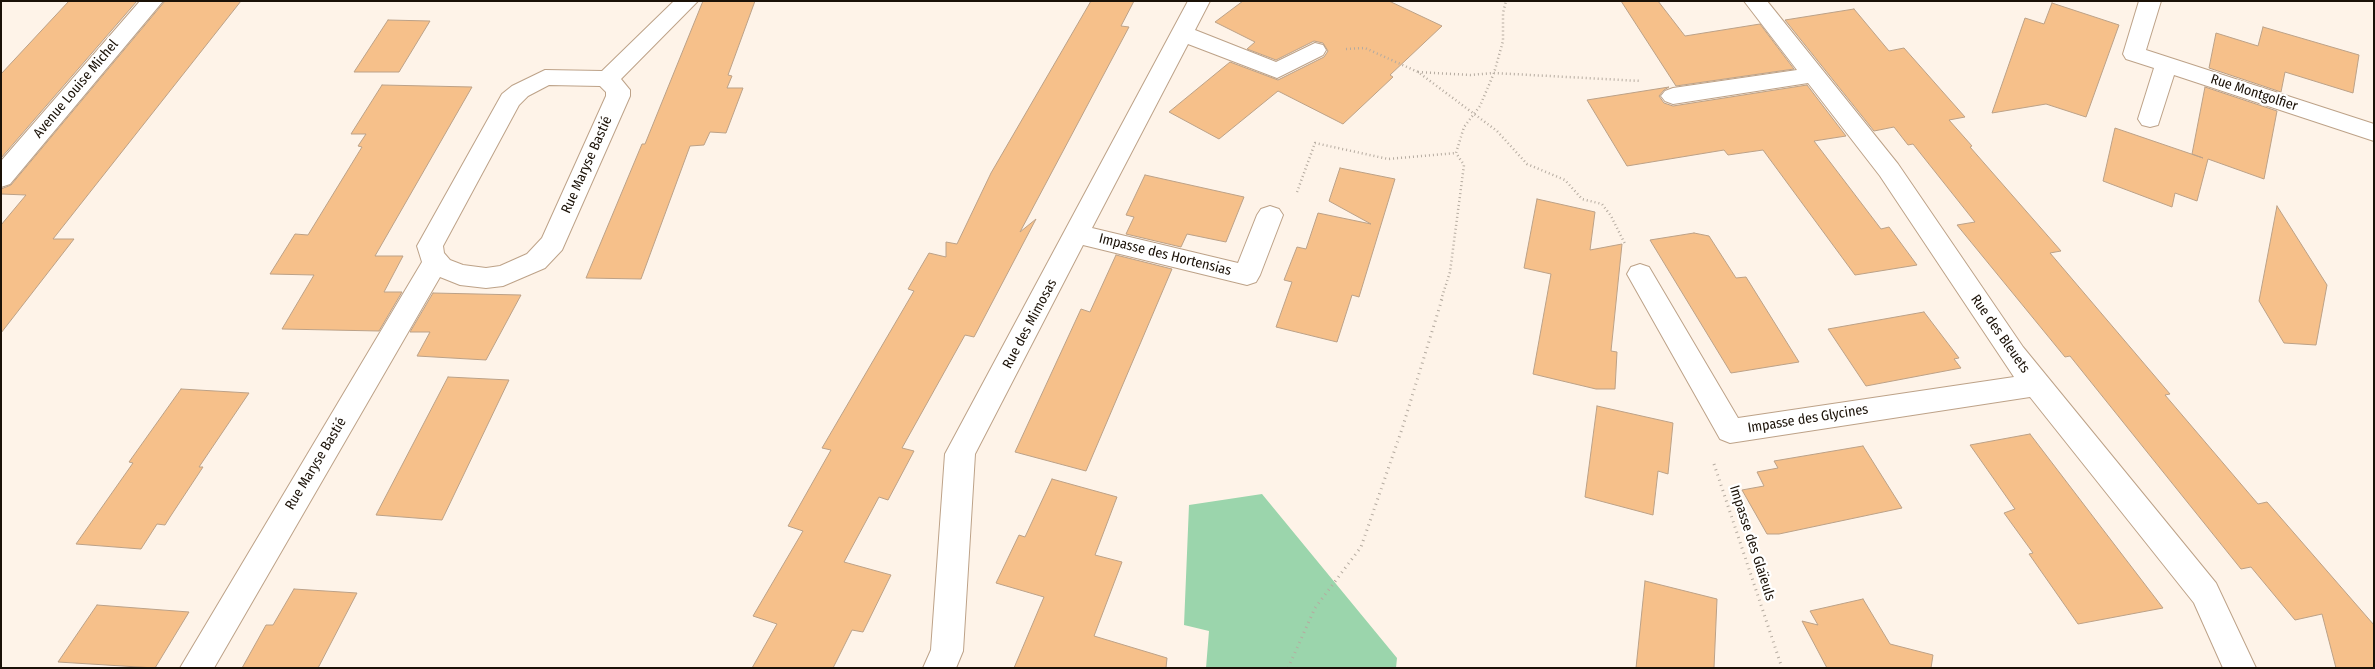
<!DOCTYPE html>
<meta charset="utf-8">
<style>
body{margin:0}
#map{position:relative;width:2375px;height:669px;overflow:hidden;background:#fef3e8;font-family:"Fira Sans Condensed",sans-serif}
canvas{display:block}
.frame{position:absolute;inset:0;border:2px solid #1a1107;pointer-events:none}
</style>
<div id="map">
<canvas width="2375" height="669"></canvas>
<div class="frame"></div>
</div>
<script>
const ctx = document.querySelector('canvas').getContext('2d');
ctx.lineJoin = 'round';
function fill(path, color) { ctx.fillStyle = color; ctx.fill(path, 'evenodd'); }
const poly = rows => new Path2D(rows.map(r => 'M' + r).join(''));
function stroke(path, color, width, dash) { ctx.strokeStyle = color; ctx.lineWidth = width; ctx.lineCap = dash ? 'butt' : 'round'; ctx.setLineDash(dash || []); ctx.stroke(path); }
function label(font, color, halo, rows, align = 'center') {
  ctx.font = font + ' "Fira Sans Condensed",sans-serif'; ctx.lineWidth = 4.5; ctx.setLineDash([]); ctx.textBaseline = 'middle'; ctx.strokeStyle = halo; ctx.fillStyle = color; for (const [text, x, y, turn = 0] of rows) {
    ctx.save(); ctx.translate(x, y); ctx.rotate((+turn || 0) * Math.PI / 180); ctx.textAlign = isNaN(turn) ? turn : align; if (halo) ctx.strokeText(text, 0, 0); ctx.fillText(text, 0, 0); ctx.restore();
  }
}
fill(poly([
 [1262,494,1397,658,1396,668,1206,668,1209,631,1184,625,1189,505]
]), '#9bd5ac');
const building = poly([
 [69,1,137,1,1,158,1,74,69,1],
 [165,1,241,1,53,239,74,239,1,333,1,225,26,195,1,194,1,189,11,185,165,1],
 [703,1,755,1,728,75,732,76,727,88,743,88,726,133,710,132,704,145,690,146,641,279,586,278,642,144,645,144,703,1],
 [1091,1,1134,1,1121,26,1129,27,1020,232,1036,219,974,337,965,335,902,448,914,451,888,500,879,497,844,562,891,575,863,632,852,630,833,668,752,668,777,624,753,616,803,531,788,526,831,450,822,448,914,291,908,289,929,253,946,257,946,242,957,244,991,173,1091,1],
 [1243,1,1389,1,1442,26,1390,75,1393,77,1343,124,1278,91,1219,139,1169,112,1230,62,1278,80,1324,57,1328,51,1323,43,1314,41,1276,60,1247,49,1255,42,1215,22,1243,1],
 [1621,1,1658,1,1685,36,1760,24,1794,69,1676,86,1621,1],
 [2052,3,2119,25,2086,117,2046,104,1992,113,2025,18,2044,24,2052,3],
 [1854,9,1889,51,1904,48,1965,117,1949,120,1972,146,1970,147,2061,251,2050,253,2170,394,2165,395,2258,504,2267,502,2374,625,2374,668,2336,668,2322,614,2295,620,2251,567,2241,569,2070,356,2065,357,1957,225,1975,222,1913,144,1908,145,1894,127,1874,131,1785,20,1854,9],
 [388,20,430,21,399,72,354,72,388,20],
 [2263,27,2359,55,2353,93,2285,72,2281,92,2209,68,2216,33,2258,46,2263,27],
 [382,85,472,87,375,256,403,256,384,292,402,292,379,331,282,329,314,275,270,274,295,234,308,235,362,147,358,146,366,134,351,134,382,85],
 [1807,85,1846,136,1814,141,1881,229,1889,227,1917,265,1855,275,1763,150,1728,155,1724,150,1627,166,1587,100,1669,87,1664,90,1659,96,1664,103,1673,106,1807,85],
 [2205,87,2277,111,2264,179,2208,159,2197,201,2175,193,2172,207,2103,181,2115,128,2203,158,2192,154,2205,87],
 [1340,168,1395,179,1359,297,1352,295,1337,342,1276,327,1292,282,1284,280,1297,247,1306,249,1318,213,1371,224,1329,201,1340,168],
 [1145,175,1244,197,1226,242,1187,234,1181,247,1126,234,1134,217,1126,215,1145,175],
 [1537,199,1595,212,1590,250,1622,244,1611,351,1617,352,1615,389,1596,389,1533,374,1551,274,1524,268,1537,199],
 [2277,206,2327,285,2316,345,2284,343,2259,301,2277,206],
 [1694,233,1709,236,1736,278,1746,277,1799,362,1731,373,1650,240,1694,233],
 [1116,255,1172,269,1086,471,1015,452,1081,309,1090,312,1116,255],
 [433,293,521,295,486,360,417,356,430,332,410,332,433,293],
 [1924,312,1959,358,1954,359,1961,368,1866,386,1828,329,1924,312],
 [448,377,509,380,442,520,376,515,448,377],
 [181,389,249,393,199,467,203,467,170,517,165,525,157,524,141,549,76,544,133,463,129,462,181,389],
 [1597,406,1673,423,1668,474,1658,471,1653,515,1585,497,1597,406],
 [2030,434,2101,527,2163,608,2078,624,2029,554,2033,553,2004,513,2015,509,1970,445,2030,434],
 [1863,446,1902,508,1779,534,1767,534,1742,490,1764,486,1757,472,1778,468,1774,461,1863,446],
 [1052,479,1117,497,1095,555,1122,562,1094,636,1167,658,1166,668,1014,668,1044,597,996,583,1019,535,1025,537,1052,479],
 [1645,581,1717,599,1714,668,1636,668,1645,581],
 [294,589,357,593,318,668,242,668,266,625,273,625,294,589],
 [1863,599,1890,644,1933,655,1931,668,1827,668,1802,621,1818,625,1810,611,1863,599],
 [97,605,189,612,155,668,58,662,97,605]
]);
fill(building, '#f6c08a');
stroke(building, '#bca187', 1);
const street = poly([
 [140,1,163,1,10,184,1,187,1,161,140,1],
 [674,1,698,1,621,79,630,90,630,96,562,250,545,268,503,286,486,288,460,285,440,277,214,668,180,668,422,262,417,246,502,94,512,86,545,70,602,71,674,1],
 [549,85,600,86,606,92,606,96,542,238,527,254,500,266,486,268,463,265,450,260,444,253,443,246,519,105,528,96,549,85],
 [1188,1,1210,1,1195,30,1276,62,1315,43,1323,45,1326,50,1323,55,1277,78,1188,44,1092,228,1238,263,1257,215,1261,209,1270,206,1279,209,1283,215,1260,275,1256,282,1247,285,1083,245,975,454,963,651,956,668,923,668,931,650,945,454,1188,1],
 [1744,1,1767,1,1898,164,2023,347,2216,583,2256,668,2223,668,2194,603,2030,397,1730,443,1720,439,1627,274,1631,267,1640,264,1649,267,1738,418,2014,377,1880,176,1808,83,1673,104,1665,101,1661,96,1665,91,1673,88,1797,70,1744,1],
 [2139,1,2161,1,2146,50,2374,124,2374,141,2174,75,2158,125,2150,127,2142,125,2138,119,2154,68,2126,59,2123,54,2139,1]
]);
stroke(street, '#bda288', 2);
stroke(poly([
 [1346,49,1365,48,1418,72,1497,131,1527,164,1565,180,1582,199,1602,204,1611,216,1625,244],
 [1418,72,1470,75,1494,73,1641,81],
 [1297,192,1315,143,1388,159,1456,153],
 [1441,300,1450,272,1464,165,1456,153,1464,127,1480,106,1494,73,1503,41,1503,13,1506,1]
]), '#b5aba0', 2.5, [1, 3]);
stroke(poly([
 [1714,464,1782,668],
 [1288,668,1315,608,1361,547,1402,429,1442,299]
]), '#b5aba0', 3, [1, 4.5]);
fill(street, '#fff');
label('14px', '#1a1107', '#fff', [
 ["Avenue Louise Michel",76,89,-50],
 ["Rue Montgolfier",2254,93,18],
 ["Rue Maryse Bastié",587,165,-66],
 ["Impasse des Hortensias",1165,255,14],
 ["Rue des Mimosas",1030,324,-62],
 ["Rue des Bleuets",2000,334,55],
 ["Impasse des Glycines",1808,419,-9],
 ["Rue Maryse Bastié",316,464,-59],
 ["Impasse des Glaïeuls",1752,543,72]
]);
</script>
